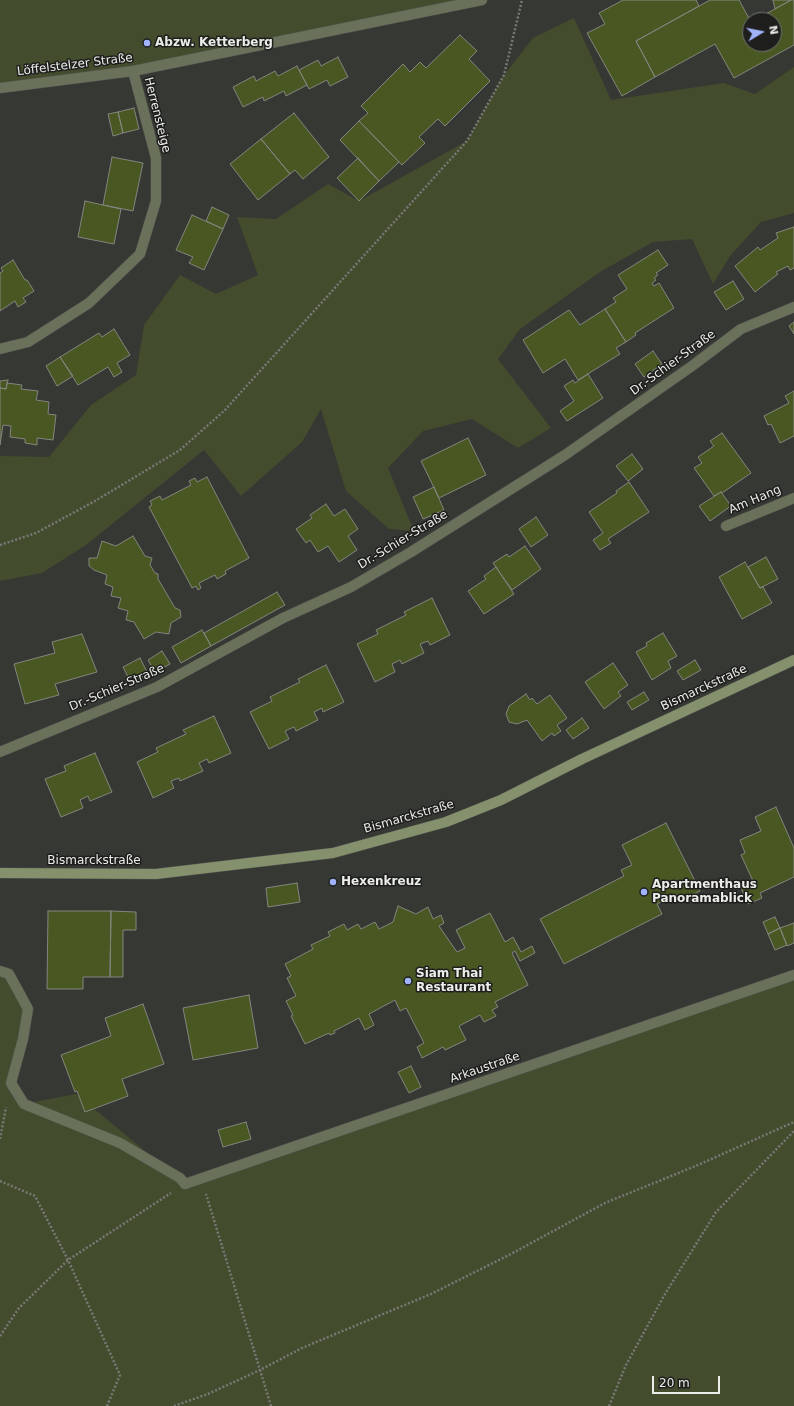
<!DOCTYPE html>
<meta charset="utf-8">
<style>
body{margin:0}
#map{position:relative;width:794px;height:1406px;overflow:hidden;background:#363833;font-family:"DejaVu Sans",sans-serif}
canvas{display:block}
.north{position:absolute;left:742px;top:12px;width:40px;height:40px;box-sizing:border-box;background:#1e1f1d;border:1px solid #70716f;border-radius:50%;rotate:80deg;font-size:11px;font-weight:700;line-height:16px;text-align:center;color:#ebede9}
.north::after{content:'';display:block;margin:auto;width:14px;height:18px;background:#a1b3fd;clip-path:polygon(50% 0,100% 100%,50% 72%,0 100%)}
.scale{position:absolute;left:652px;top:1376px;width:68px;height:18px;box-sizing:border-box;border:2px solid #ebede9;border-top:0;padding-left:5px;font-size:12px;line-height:14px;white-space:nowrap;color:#ebede9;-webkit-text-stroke:3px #1e1f1d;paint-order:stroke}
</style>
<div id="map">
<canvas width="794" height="1406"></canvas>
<div class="north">N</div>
<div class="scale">20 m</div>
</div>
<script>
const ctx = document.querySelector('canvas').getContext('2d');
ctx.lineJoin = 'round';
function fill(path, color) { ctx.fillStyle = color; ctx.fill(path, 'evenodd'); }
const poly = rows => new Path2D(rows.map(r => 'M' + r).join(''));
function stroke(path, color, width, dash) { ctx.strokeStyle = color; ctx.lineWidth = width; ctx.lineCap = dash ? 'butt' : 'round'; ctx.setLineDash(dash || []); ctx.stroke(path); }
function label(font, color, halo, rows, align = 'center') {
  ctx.font = font + ' "DejaVu Sans",sans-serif'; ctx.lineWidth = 3; ctx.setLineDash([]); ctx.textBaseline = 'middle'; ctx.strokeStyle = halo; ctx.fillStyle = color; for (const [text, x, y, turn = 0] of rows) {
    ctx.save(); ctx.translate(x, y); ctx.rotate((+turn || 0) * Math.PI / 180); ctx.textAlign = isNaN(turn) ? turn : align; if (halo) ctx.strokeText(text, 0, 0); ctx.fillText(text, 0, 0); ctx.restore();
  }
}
fill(poly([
 [0,0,482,0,133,71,0,88],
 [574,18,611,100,724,83,755,94,794,67,794,213,761,222,730,256,713,284,692,239,653,242,600,272,520,329,498,359,551,428,518,448,472,419,423,431,388,468,414,531,389,529,346,491,321,409,302,442,241,496,204,450,86,545,42,573,0,581,0,456,49,457,91,405,136,375,144,325,180,275,216,294,258,275,237,217,276,219,328,184,359,201,467,141,504,75,533,38],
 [0,971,9,974,28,1009,11,1083,24,1104,76,1094,185,1184,794,975,794,1406,0,1406]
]), '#434d2e');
const building = poly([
 [623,0,696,0,699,6,636,41,655,77,622,96,587,33,605,24,599,13,623,0],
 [710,0,739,0,750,20,750,44,774,44,774,20,755,20,791,0,794,0,794,45,734,78,715,44,655,77,636,41,710,0],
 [773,0,791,0,775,9,773,0],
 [460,35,477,51,469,59,490,81,445,126,438,119,419,137,425,143,402,165,359,121,368,113,361,106,403,64,410,72,420,62,426,68,460,35],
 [338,57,348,77,330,86,327,80,309,89,299,70,318,60,321,66,338,57],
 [297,66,307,85,286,96,284,91,264,101,263,97,243,107,233,87,254,76,256,81,275,71,278,76,297,66],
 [134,108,139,129,123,133,118,112,134,108],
 [118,112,123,133,113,136,108,114,118,112],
 [294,113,329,157,303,179,295,170,290,174,261,139,294,113],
 [359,121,399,162,379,181,340,140,359,121],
 [261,139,290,174,258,200,230,164,261,139],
 [112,157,143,163,133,211,103,205,112,157],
 [358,158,379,181,359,201,337,178,358,158],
 [85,201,121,209,114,244,78,237,85,201],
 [212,207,229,215,223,229,206,221,212,207],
 [192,215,223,229,204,270,189,263,193,257,176,250,192,215],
 [794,227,794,268,790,270,788,266,776,272,778,274,755,292,735,266,758,247,760,250,778,238,776,233,794,227],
 [658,250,668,265,656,273,658,275,654,278,656,280,652,283,654,286,659,283,674,308,635,333,636,335,626,342,605,309,616,302,613,298,627,289,618,275,658,250],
 [13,260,25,280,27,280,34,291,23,298,26,302,18,307,15,301,0,311,0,273,3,271,1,268,13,260],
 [733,281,744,299,726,310,714,292,733,281],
 [605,309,626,342,616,348,620,354,578,380,565,359,543,373,523,340,569,310,580,325,605,309],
 [794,322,794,334,789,326,794,322],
 [114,329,130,355,117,363,122,372,114,377,108,367,78,385,60,357,99,333,102,337,114,329],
 [653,351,662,364,644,377,635,364,653,351],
 [60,357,73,376,57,386,46,366,60,357],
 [588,374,603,398,567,421,560,411,574,401,564,386,573,380,575,383,588,374],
 [8,380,6,389,0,388,0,381,8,380],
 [7,383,22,385,21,389,38,391,36,400,49,402,48,414,56,415,53,440,37,438,37,445,25,443,25,439,10,437,11,426,3,425,0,445,0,388,6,389,7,383],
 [794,391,794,436,780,443,771,424,768,425,764,416,789,403,785,396,794,391],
 [722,433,751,473,722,493,721,492,714,496,694,468,702,463,698,457,714,446,710,441,722,433],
 [468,438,486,475,439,498,421,461,468,438],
 [632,454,643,469,628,481,616,466,632,454],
 [207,477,249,558,225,571,226,574,217,579,215,575,199,583,201,588,198,590,196,586,192,588,149,507,152,505,150,501,160,496,162,500,191,485,189,481,195,478,197,482,207,477],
 [629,482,649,512,608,539,611,543,600,550,593,540,603,533,589,512,617,493,616,491,629,482],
 [434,487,444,510,423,519,413,497,434,487],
 [721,492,731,506,710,521,699,506,721,492],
 [326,504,334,516,345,509,358,529,348,536,357,550,339,562,328,546,318,552,310,540,306,543,296,529,312,518,310,515,326,504],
 [536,517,548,535,531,547,519,529,536,517],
 [133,536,145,556,152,558,150,565,155,573,158,574,158,579,175,608,180,610,181,617,171,623,169,634,156,632,144,639,134,622,126,620,128,611,118,608,121,598,111,596,113,587,105,584,107,575,94,570,89,566,89,558,97,558,102,541,116,546,133,536],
 [525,546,541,569,512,590,493,563,507,554,509,557,525,546],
 [766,557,778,579,760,588,748,567,766,557],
 [745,562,760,588,763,587,772,603,742,619,719,577,745,562],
 [496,567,514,594,484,614,468,591,486,579,484,576,496,567],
 [277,592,285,605,211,646,204,633,277,592],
 [432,598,450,635,430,645,428,641,420,644,424,653,402,664,400,660,392,664,395,672,375,682,357,644,378,634,376,630,406,615,404,612,432,598],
 [202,630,211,646,181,663,172,647,202,630],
 [663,633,677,656,668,661,671,668,652,680,636,652,647,646,646,643,663,633],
 [82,634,97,672,55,684,59,695,25,704,14,664,55,653,52,642,82,634],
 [162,651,170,664,155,672,148,660,162,651],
 [140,658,148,674,131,683,123,667,140,658],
 [695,660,701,670,683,680,677,671,695,660],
 [613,663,628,685,618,692,621,696,604,709,585,682,613,663],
 [326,665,344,702,323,712,322,708,314,712,318,720,296,731,294,727,285,731,289,739,269,749,250,712,272,701,270,697,300,682,298,679,326,665],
 [644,692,649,700,632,710,627,702,644,692],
 [526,694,530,700,532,698,537,704,550,695,567,718,557,725,561,731,554,736,552,733,542,741,527,720,517,724,509,722,506,714,509,706,526,694],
 [214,716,231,753,209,763,207,759,199,763,203,771,180,781,179,778,171,781,174,788,153,798,137,762,158,752,156,748,186,734,183,730,214,716],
 [582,718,589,728,573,739,566,730,582,718],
 [95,753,112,792,90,801,88,796,80,800,83,808,61,817,45,779,66,771,64,766,95,753],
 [776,807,794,848,794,877,760,893,762,898,748,904,740,886,753,881,741,855,745,853,740,840,761,831,755,817,776,807],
 [666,823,700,891,680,901,676,894,657,904,662,914,564,964,540,919,624,876,621,870,632,865,622,845,666,823],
 [297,883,300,902,268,907,266,888,297,883],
 [398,906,416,914,428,907,433,919,441,915,444,923,439,926,457,952,465,948,456,930,490,913,505,942,513,937,521,952,532,946,535,953,520,961,515,951,512,953,528,985,495,1002,498,1007,492,1010,496,1016,484,1022,480,1015,459,1026,466,1040,445,1050,443,1047,422,1058,417,1047,424,1043,406,1008,400,1011,395,1000,369,1014,374,1025,365,1030,359,1018,334,1031,335,1033,330,1035,329,1033,305,1044,291,1016,293,1015,286,1001,296,996,287,978,291,976,285,964,313,949,311,945,330,936,328,932,344,924,347,930,358,924,361,929,375,922,379,929,393,922,398,906],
 [48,911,111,911,110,977,83,977,83,989,47,989,48,911],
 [111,911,136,912,136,930,123,930,123,977,110,977,111,911],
 [775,917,780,928,768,934,763,922,775,917],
 [794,923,794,943,787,946,780,928,794,923],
 [780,928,787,945,775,950,768,934,780,928],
 [249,995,258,1048,193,1060,183,1008,249,995],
 [143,1004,164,1064,122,1079,128,1096,85,1112,77,1091,75,1092,61,1055,111,1036,105,1018,143,1004],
 [411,1066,421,1087,409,1093,398,1072,411,1066],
 [246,1122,251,1139,223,1147,218,1130,246,1122]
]);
fill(building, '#495823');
stroke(building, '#83857f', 1);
const lane = poly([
 [0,971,9,974,28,1009,23,1039,11,1083,24,1104,120,1143,180,1178,185,1184]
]);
const street = poly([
 [0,88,133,71,482,0],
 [0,349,28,342,89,303,140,254,156,201,156,158,133,71],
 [726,526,794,498],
 [0,752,157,687,283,618,351,587,411,552,565,455,692,366,741,329,794,307],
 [185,1184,794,975]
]);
const secondary = poly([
 [0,873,156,874,333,853,446,822,501,800,582,759,794,660]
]);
stroke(lane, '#535550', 11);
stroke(street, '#535550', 11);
stroke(secondary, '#535550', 11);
stroke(poly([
 [0,545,36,533,95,501,180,450,225,410,467,141,504,75,522,0],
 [0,1139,6,1107],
 [0,1181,35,1196,68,1260,120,1375,107,1406],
 [0,1336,19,1308,68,1260,171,1193],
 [174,1406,208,1394,260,1370,206,1194],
 [271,1406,260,1370,302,1348,431,1294,509,1255,605,1203,698,1165,794,1122],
 [609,1406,626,1365,665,1294,716,1212,794,1131]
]), '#777975', 2.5, [2, 2]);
stroke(lane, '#69715b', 10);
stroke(street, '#69715b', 10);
stroke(secondary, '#85916d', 10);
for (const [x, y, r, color] of [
 [147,43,4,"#a1b3fd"],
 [333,882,4,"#a1b3fd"],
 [644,892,4,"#a1b3fd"],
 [408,981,4,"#a1b3fd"]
]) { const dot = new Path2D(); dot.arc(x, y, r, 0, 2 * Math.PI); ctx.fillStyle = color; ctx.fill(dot); stroke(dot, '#1e1f1d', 1.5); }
label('bold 12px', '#ebede9', '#1e1f1d', [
 ["Abzw. Ketterberg",155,43],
 ["Hexenkreuz",341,882],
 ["Apartmenthaus",652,885],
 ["Panoramablick",652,899],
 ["Siam Thai",416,974],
 ["Restaurant",416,988]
], 'left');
label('12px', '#ebede9', '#1e1f1d', [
 ["Löffelstelzer Straße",75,65,-7],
 ["Herrensteige",157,115,76],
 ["Dr.-Schier-Straße",673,363,-36],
 ["Am Hang",755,500,-23],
 ["Dr.-Schier-Straße",403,540,-31],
 ["Dr.-Schier-Straße",117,688,-23],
 ["Bismarckstraße",704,688,-25],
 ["Bismarckstraße",409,817,-16],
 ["Bismarckstraße",94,861],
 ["Arkaustraße",485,1068,-19]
]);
</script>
